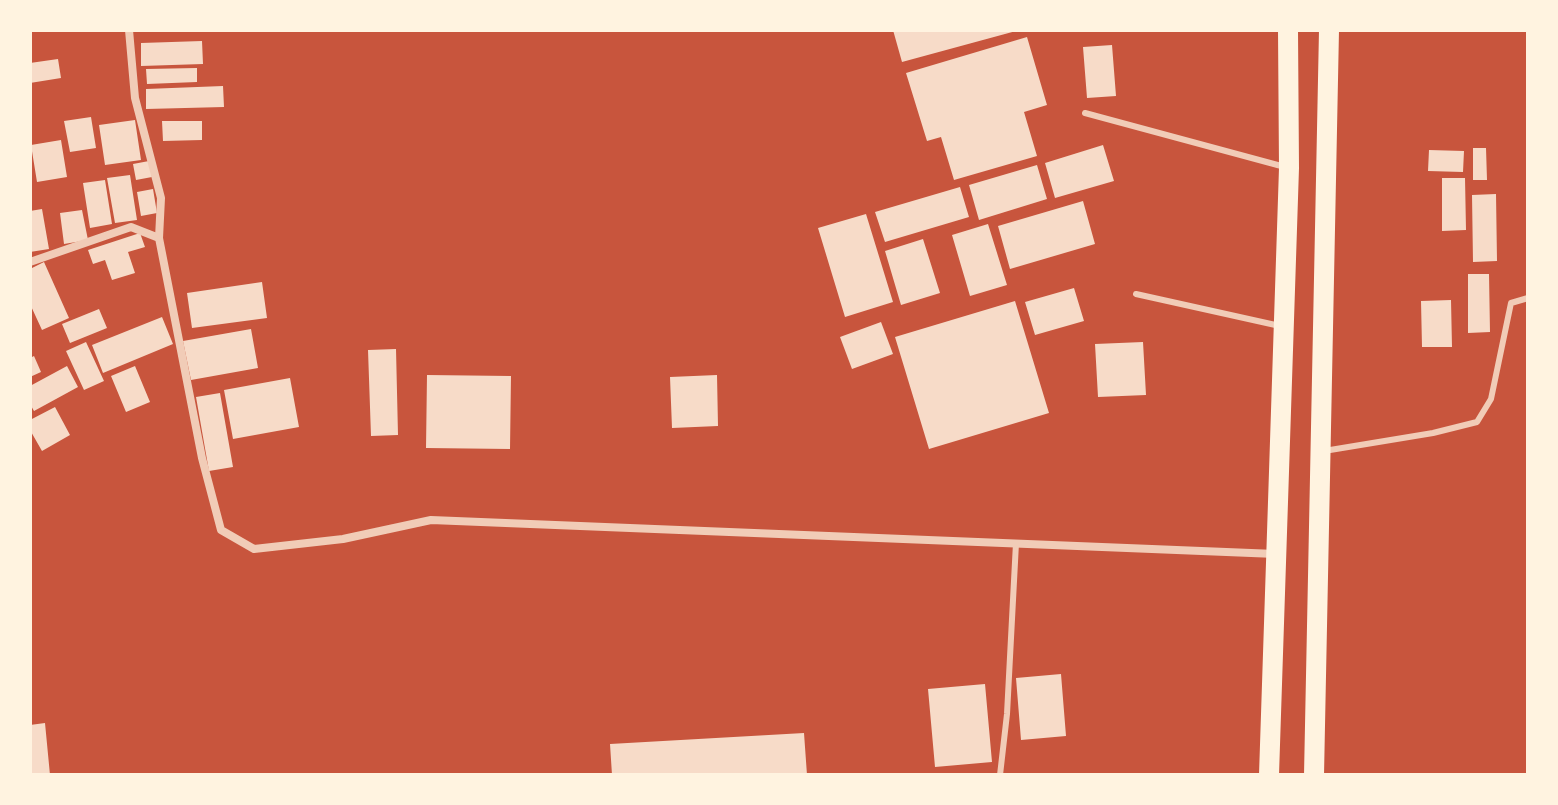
<!DOCTYPE html>
<style>
body{margin:0}
#map{position:relative;width:1558px;height:805px;overflow:hidden;background:#c8553d;font-family:"Alegreya Sans",sans-serif}
canvas{display:block}
.frame{position:absolute;inset:0;border:32px solid #fff3e0;pointer-events:none}
</style>
<div id="map">
<canvas width="1558" height="805"></canvas>
<div class="frame"></div>
</div>
<script>
const ctx = document.querySelector('canvas').getContext('2d');
ctx.lineJoin = 'round';
function fill(path, color) { ctx.fillStyle = color; ctx.fill(path, 'evenodd'); }
const poly = rows => new Path2D(rows.map(r => 'M' + r).join(''));
function stroke(path, color, width, dash) { ctx.strokeStyle = color; ctx.lineWidth = width; ctx.lineCap = dash ? 'butt' : 'round'; ctx.setLineDash(dash || []); ctx.stroke(path); }
fill(poly([
 [893,30,1015,30,1016,31,902,62],
 [1027,37,1047,105,1024,112,1037,156,954,180,941,137,927,141,906,73],
 [202,41,203,64,141,66,141,43],
 [1112,45,1116,96,1087,98,1083,47],
 [58,59,61,78,30,83,30,63],
 [197,68,197,82,147,84,146,69],
 [223,86,224,107,146,109,146,89],
 [91,117,96,148,70,152,64,121],
 [135,120,141,160,105,165,99,125],
 [162,121,202,121,202,140,163,141],
 [61,140,67,177,37,182,31,145],
 [1103,145,1114,181,1055,198,1045,163],
 [1473,148,1486,148,1487,180,1473,180],
 [1429,150,1464,151,1463,172,1428,171],
 [149,161,152,177,136,180,133,164],
 [1037,165,1047,199,979,220,969,185],
 [130,175,137,220,115,223,107,178],
 [1442,178,1465,178,1466,230,1442,231],
 [105,180,112,224,90,228,83,183],
 [960,187,969,217,885,242,875,212],
 [153,189,157,213,141,216,137,192],
 [1496,194,1497,261,1473,262,1472,195],
 [1083,201,1095,244,1010,269,998,226],
 [42,209,49,249,30,252,30,211],
 [82,210,88,240,64,244,60,213],
 [866,214,893,302,845,317,818,228],
 [988,224,1007,285,970,296,952,235],
 [140,233,145,247,128,252,135,273,112,280,105,260,93,264,88,250],
 [923,239,940,293,901,305,885,251],
 [44,262,69,318,42,330,30,304,30,269],
 [1468,274,1489,274,1490,332,1468,333],
 [262,282,267,318,192,328,187,293],
 [1074,288,1084,321,1035,335,1025,302],
 [1451,300,1452,347,1422,347,1421,301],
 [1015,301,1049,413,929,449,895,337],
 [99,309,107,328,70,343,62,324],
 [162,317,173,344,103,373,92,345],
 [881,322,893,354,852,369,840,337],
 [251,329,258,368,191,380,183,341],
 [86,342,104,381,84,390,66,351],
 [1143,342,1146,395,1098,397,1095,344],
 [396,349,398,435,371,436,368,350],
 [34,356,41,372,30,377,30,358],
 [67,366,78,387,34,411,30,404,30,386],
 [135,366,150,402,126,412,111,376],
 [427,375,511,376,510,449,426,448],
 [717,375,718,426,672,428,670,377],
 [290,378,299,427,233,439,224,390],
 [220,393,233,467,209,471,196,397],
 [55,407,70,435,42,451,30,430,30,420],
 [1061,674,1066,736,1021,740,1016,678],
 [985,684,992,762,935,767,928,689],
 [45,723,50,775,30,775,30,725],
 [804,733,807,775,612,775,610,744]
]), '#f7dbc8');
stroke(poly([
 [1085,113,1285,167],
 [1136,294,1280,326],
 [1324,451,1433,433,1477,422,1491,399,1511,303,1528,298],
 [1000,775,1007,714,1016,543]
]), '#f1ccb7', 6);
stroke(poly([
 [129,30,135,98,161,198,159,238],
 [30,262,131,227,159,238,202,458,221,530,254,549,343,539,431,520,1276,554]
]), '#f1ccb7', 8);
stroke(poly([
 [1269,775,1289,168,1288,30],
 [1314,775,1329,30]
]), '#fff3e0', 20);
</script>
